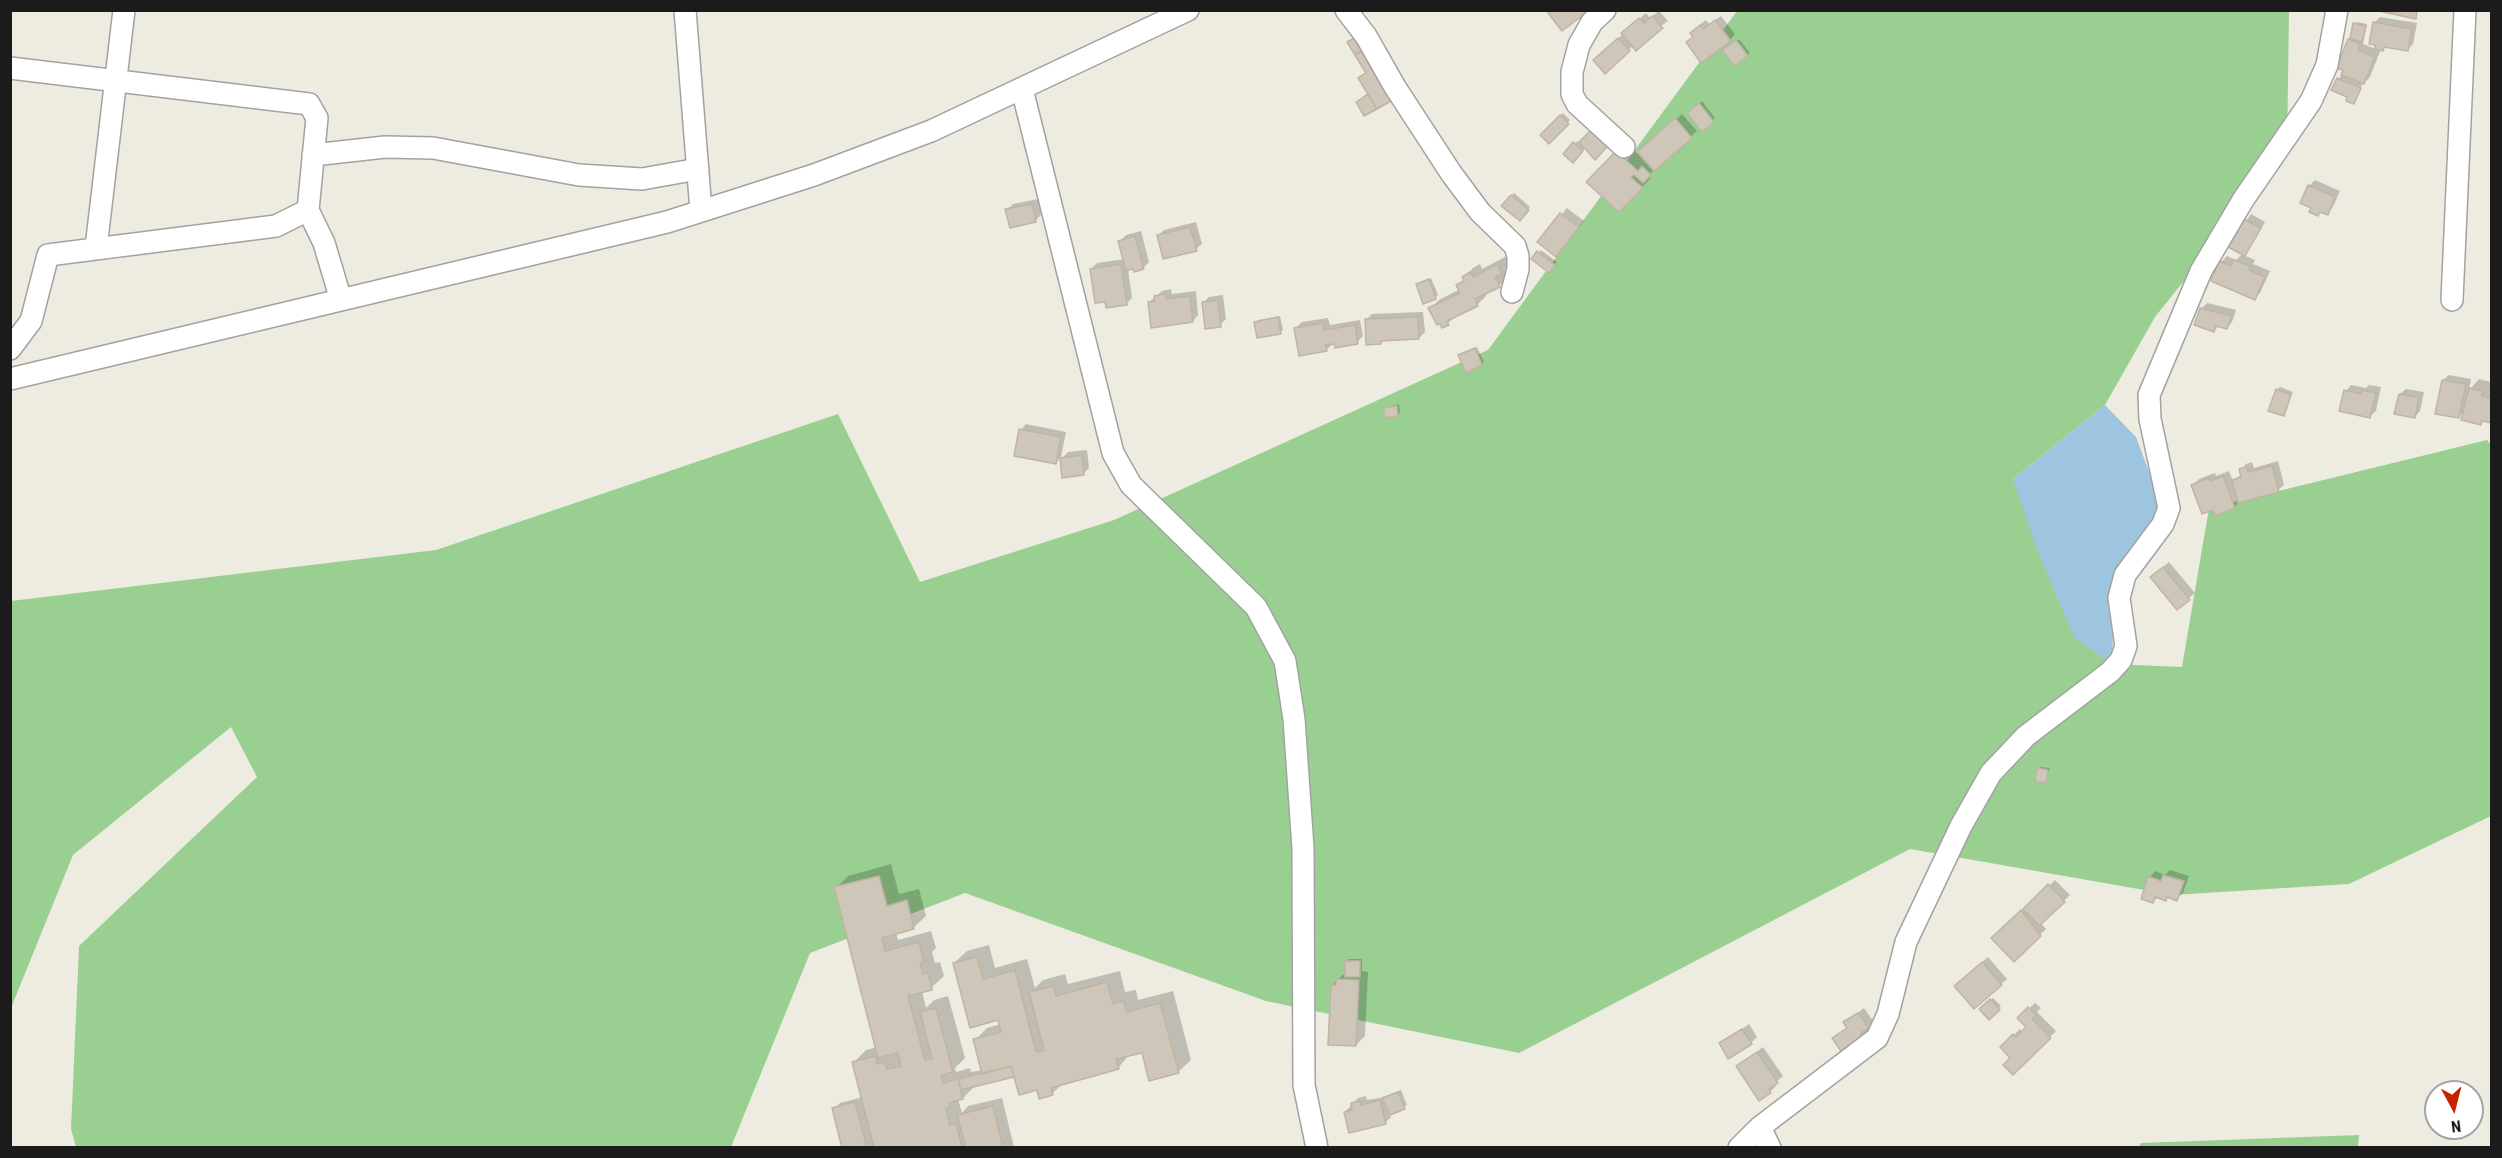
<!DOCTYPE html>
<style>
body{margin:0}
#map{position:relative;width:2502px;height:1158px;overflow:hidden;background:#eeece0;font-family:"Roboto Condensed",sans-serif}
canvas{display:block}
.frame{position:absolute;inset:0;border:12px solid #1b1b1b;pointer-events:none}
.north{position:absolute;left:2424px;top:1080px;width:60px;height:60px;box-sizing:border-box;background:#fff;border:2px solid #a4a4a4;border-radius:50%;rotate:173deg;font-size:16px;font-weight:700;line-height:24px;text-align:center;color:#1b1b1b}
.north::after{content:'';display:block;margin:auto;width:21px;height:27px;background:#c72200;clip-path:polygon(50% 0,100% 100%,50% 72%,0 100%)}
</style>
<div id="map">
<canvas width="2502" height="1158"></canvas>
<div class="frame"></div>
<div class="north">N</div>
</div>
<script>
const ctx = document.querySelector('canvas').getContext('2d');
ctx.lineJoin = 'round';
function fill(path, color) { ctx.fillStyle = color; ctx.fill(path, 'evenodd'); }
const poly = rows => new Path2D(rows.map(r => 'M' + r).join(''));
function stroke(path, color, width, dash) { ctx.strokeStyle = color; ctx.lineWidth = width; ctx.lineCap = dash ? 'butt' : 'round'; ctx.setLineDash(dash || []); ctx.stroke(path); }
fill(poly([
 [1737,11,2289,11,2287,152,2155,317,2105,405,2013,479,2112,664,2182,667,2209,508,2487,440,2491,445,2491,816,2349,884,2173,895,1910,849,1519,1053,1266,1001,965,893,810,953,731,1147,76,1147,71,1129,79,946,257,777,231,727,73,855,11,1008,11,601,436,550,838,414,920,582,1114,520,1488,350],
 [2359,1135,2358,1147,2139,1147,2141,1143]
]), '#99d092');
fill(poly([
 [2105,405,2136,437,2163,509,2108,605,2113,634,2112,664,2074,637,2036,547,2013,479]
]), '#9dc5df');
fill(poly([
 [1659,11,1668,21,1633,46,1605,71,1601,54,1646,13,1650,18],
 [1721,16,1735,34,1730,40,1688,42,1694,36,1691,33,1697,27,1706,20,1709,24],
 [2380,17,2417,23,2413,44,2407,50,2386,46,2381,49,2370,77,2362,85,2354,103,2349,96,2333,89,2345,69,2349,40,2354,24,2357,22,2367,24,2363,44,2376,49,2374,23],
 [1739,39,1750,53,1747,55,1727,48],
 [1702,101,1715,118,1702,130,1689,113],
 [1563,113,1570,120,1549,142,1542,135],
 [1682,114,1697,131,1659,165,1648,176,1651,178,1619,210,1589,182,1626,143,1637,153],
 [1600,123,1586,147,1573,161,1565,154,1577,141,1580,143],
 [2315,180,2340,191,2333,207,2327,213,2313,207,2309,186],
 [1514,193,1530,207,1520,219,1503,206],
 [1038,199,1041,215,1036,220,1007,210,1013,204],
 [1567,208,1584,221,1561,249,1539,242],
 [2251,214,2265,222,2250,248,2243,255,2255,260,2253,264,2270,271,2260,293,2255,298,2213,280,2221,262,2227,256,2236,260,2243,253,2230,246],
 [1196,222,1202,244,1196,249,1159,235,1164,230],
 [1141,231,1149,262,1143,268,1128,269,1132,298,1126,304,1091,269,1097,263,1125,259,1120,241,1126,235],
 [1541,250,1557,262,1549,271,1533,259],
 [1507,256,1510,264,1505,269,1508,277,1499,286,1485,293,1486,296,1477,305,1457,315,1448,323,1430,309,1439,300,1460,289,1458,286,1473,268,1480,264,1482,269],
 [1431,278,1438,295,1435,298,1418,284],
 [1171,289,1172,294,1196,291,1198,315,1193,321,1149,302,1162,291],
 [1223,295,1226,319,1220,325,1204,302,1209,297],
 [2207,303,2236,310,2232,322,2226,328,2219,325,2214,330,2201,309],
 [1423,312,1425,332,1419,338,1383,340,1380,343,1366,320,1372,314],
 [1280,316,1283,330,1280,332,1256,322,1259,320],
 [1328,318,1330,325,1360,320,1363,336,1357,342,1335,342,1326,350,1296,328,1302,322],
 [1477,347,1484,362,1481,364,1463,353],
 [2449,375,2471,379,2469,390,2479,379,2491,382,2492,421,2484,419,2480,423,2465,410,2459,417,2443,380],
 [2351,385,2366,388,2369,385,2381,387,2376,411,2370,416,2346,391],
 [2280,387,2293,392,2283,414,2277,390],
 [2406,389,2424,392,2420,411,2414,417,2400,394],
 [1399,404,1400,412,1398,415,1385,408],
 [1026,424,1066,432,1061,457,1056,463,1021,430],
 [1087,450,1089,468,1083,474,1062,458,1068,452],
 [2278,461,2284,485,2278,490,2241,500,2235,507,2216,514,2193,485,2199,479,2215,473,2216,476,2229,471,2233,481,2242,474,2241,470,2246,464,2252,462,2254,468],
 [2169,562,2195,593,2177,608,2158,571],
 [2041,767,2050,768,2045,781,2038,769],
 [891,864,899,894,919,889,926,916,913,928,896,933,898,940,931,931,936,948,932,952,935,963,940,962,944,976,931,988,922,991,926,1008,934,1000,948,996,965,1058,955,1068,956,1072,970,1068,971,1072,983,1070,975,1040,987,1028,1001,1024,999,1018,954,963,967,951,989,945,995,968,1027,959,1035,988,1043,980,1065,974,1068,984,1120,971,1125,992,1136,990,1138,1000,1173,991,1191,1060,1178,1072,1143,1051,1130,1054,1118,1068,1063,1083,1052,1094,1016,1076,975,1086,963,1098,958,1099,962,1113,968,1106,1002,1098,1014,1147,850,1148,834,1109,840,1103,863,1097,854,1062,866,1050,877,1047,836,888,848,876],
 [2170,870,2189,876,2183,893,2177,899,2158,897,2153,902,2150,877,2155,871,2165,875],
 [2055,880,2070,895,2041,923,2046,929,2014,960,1993,938],
 [1988,957,2007,979,2001,984,1962,980],
 [1349,959,1362,959,1362,971,1368,972,1365,1036,1356,1045,1332,985,1346,972,1346,961],
 [1993,998,2001,1006,1989,1018,1981,1009],
 [2035,1003,2041,1008,2037,1012,2056,1031,2013,1073,2012,1058,2002,1047,2020,1029,2022,1032,2028,1027,2019,1018],
 [1864,1008,1873,1021,1867,1028,1872,1035,1834,1038,1848,1027,1845,1023],
 [1749,1024,1757,1037,1751,1043,1721,1044],
 [1763,1047,1783,1076,1774,1084,1776,1086,1770,1092,1760,1099,1738,1066],
 [1401,1090,1407,1105,1390,1114,1391,1117,1385,1123,1345,1112,1358,1098,1366,1096,1367,1100,1386,1097]
]), '#0003');
const building = poly([
 [1551,10,1590,10,1562,31,1548,13,1551,10],
 [2374,10,2417,10,2416,19,2374,10],
 [1652,16,1663,28,1636,51,1621,33,1639,18,1644,23,1652,16],
 [1715,20,1731,41,1701,63,1686,42,1693,37,1690,33,1700,25,1703,29,1715,20],
 [2373,22,2412,29,2408,51,2384,47,2383,51,2375,49,2375,45,2369,44,2373,22],
 [2353,23,2366,26,2362,42,2350,39,2353,23],
 [1358,36,1366,48,1355,55,1347,42,1358,36],
 [1618,38,1630,51,1605,74,1593,60,1618,38],
 [2348,39,2360,44,2358,50,2375,57,2364,84,2341,75,2343,70,2336,68,2348,39],
 [1736,40,1748,56,1734,66,1722,50,1736,40],
 [1366,48,1396,98,1377,109,1358,78,1366,73,1355,55,1366,48],
 [2337,78,2361,88,2354,104,2346,101,2347,97,2331,90,2337,78],
 [1368,94,1377,109,1364,116,1356,102,1368,94],
 [1699,103,1714,122,1702,132,1687,113,1699,103],
 [1560,115,1569,124,1549,144,1540,135,1560,115],
 [1675,118,1692,138,1654,171,1637,152,1675,118],
 [1593,128,1610,144,1595,160,1579,142,1593,128],
 [1573,142,1583,151,1573,163,1563,154,1573,142],
 [1616,151,1638,171,1642,166,1651,175,1643,183,1634,175,1631,177,1643,188,1619,212,1586,182,1616,151],
 [2308,185,2335,197,2328,215,2320,212,2318,216,2309,212,2311,208,2300,203,2308,185],
 [1511,195,1529,210,1520,221,1501,206,1511,195],
 [1032,204,1036,222,1010,228,1005,209,1032,204],
 [1560,213,1579,227,1556,257,1537,242,1560,213],
 [2244,219,2261,228,2245,256,2228,247,2244,219],
 [1190,227,1197,251,1163,259,1157,235,1190,227],
 [1135,236,1144,269,1134,272,1133,269,1126,271,1118,241,1135,236],
 [1537,251,1555,265,1549,273,1531,259,1537,251],
 [2234,260,2251,266,2249,270,2265,277,2255,300,2211,281,2219,261,2231,266,2234,260],
 [1121,264,1127,305,1106,308,1105,302,1095,303,1090,269,1121,264],
 [1497,264,1502,274,1495,277,1500,287,1475,299,1478,306,1447,321,1449,325,1442,328,1440,324,1437,325,1428,308,1460,293,1456,285,1464,281,1462,277,1470,272,1473,277,1497,264],
 [1429,279,1436,299,1423,304,1416,284,1429,279],
 [1166,294,1166,299,1190,296,1193,322,1151,328,1148,302,1155,301,1154,296,1166,294],
 [1218,300,1221,327,1205,329,1202,302,1218,300],
 [2200,308,2232,316,2227,329,2216,326,2214,332,2194,325,2200,308],
 [1278,317,1281,334,1257,338,1254,322,1278,317],
 [1418,317,1419,339,1381,341,1381,344,1366,345,1365,319,1418,317],
 [1323,323,1324,330,1355,325,1358,344,1335,348,1334,344,1326,345,1327,351,1299,356,1294,328,1323,323],
 [1475,348,1482,365,1466,373,1458,355,1475,348],
 [2442,380,2466,384,2459,418,2435,414,2442,380],
 [2469,388,2483,391,2482,396,2492,398,2492,423,2482,421,2481,425,2461,420,2469,388],
 [2276,389,2291,395,2284,416,2268,411,2276,389],
 [2344,390,2361,394,2362,390,2376,393,2370,418,2339,411,2344,390],
 [2399,394,2419,398,2415,418,2394,414,2399,394],
 [1397,406,1398,416,1385,418,1383,408,1397,406],
 [1019,429,1061,437,1056,464,1014,456,1019,429],
 [1082,455,1084,475,1062,478,1060,458,1082,455],
 [2272,466,2279,492,2238,503,2232,480,2241,477,2239,469,2247,467,2248,472,2272,466],
 [2223,476,2235,508,2215,516,2213,510,2202,514,2191,485,2209,478,2210,481,2223,476],
 [2163,567,2190,600,2177,610,2150,577,2163,567],
 [2037,768,2048,770,2046,783,2035,781,2037,768],
 [2163,875,2184,881,2177,901,2167,897,2166,901,2155,897,2153,903,2141,899,2148,876,2161,881,2163,875],
 [879,876,887,906,907,900,914,929,882,938,885,951,919,942,924,962,920,963,923,974,928,973,932,990,908,996,925,1060,932,1059,920,1012,936,1008,953,1072,941,1075,943,1083,958,1079,963,1099,949,1103,950,1107,946,1108,950,1125,956,1123,962,1148,874,1148,852,1062,875,1056,877,1064,885,1062,887,1069,901,1066,898,1053,878,1058,834,887,879,876],
 [2048,884,2065,902,2039,926,2023,909,2048,884],
 [2021,910,2041,936,2014,962,1991,938,2021,910],
 [977,957,983,979,1015,970,1036,1052,1044,1050,1029,992,1053,986,1056,996,1107,982,1113,1004,1124,1001,1126,1012,1160,1003,1179,1073,1149,1081,1142,1053,1116,1059,1119,1069,1051,1088,1053,1095,1039,1099,1037,1090,1019,1095,1011,1066,982,1074,973,1039,1001,1032,998,1020,970,1028,953,963,977,957],
 [1345,961,1360,961,1360,977,1345,977,1345,961],
 [1982,962,2002,985,1974,1009,1954,986,1982,962],
 [1336,979,1359,980,1356,1046,1328,1045,1331,985,1336,985,1336,979],
 [1990,999,2000,1010,1989,1020,1979,1009,1990,999],
 [2028,1007,2036,1015,2032,1019,2051,1038,2013,1075,2003,1065,2010,1058,2000,1047,2013,1034,2016,1037,2026,1027,2017,1018,2028,1007],
 [1858,1013,1869,1028,1861,1033,1867,1042,1845,1057,1832,1038,1847,1028,1843,1022,1858,1013],
 [1742,1029,1752,1044,1728,1059,1719,1043,1742,1029],
 [1757,1052,1778,1083,1769,1089,1771,1093,1759,1101,1736,1066,1757,1052],
 [1011,1066,1014,1077,961,1090,958,1079,1011,1066],
 [1398,1092,1405,1109,1390,1115,1382,1098,1398,1092],
 [1380,1100,1386,1124,1349,1133,1344,1112,1352,1110,1351,1103,1360,1101,1361,1105,1380,1100],
 [855,1102,867,1148,842,1148,832,1108,855,1102],
 [993,1106,1003,1148,966,1148,957,1115,993,1106]
]);
fill(building, '#cec6b9');
stroke(building, '#c0b4a2', 1.5);
const minor = poly([
 [685,10,701,211],
 [1346,10,1366,36,1395,87,1451,173,1480,212,1515,246,1518,256,1518,269,1512,292],
 [1605,10,1592,22,1579,45,1572,72,1572,94,1577,104,1624,147],
 [10,68,309,104,317,118,308,210,324,243,341,300],
 [1022,89,1113,453,1131,485,1256,607,1285,661,1294,719,1303,848,1304,1085,1317,1148],
 [313,155,385,147,433,148,579,175,642,179,698,169],
 [96,248,124,10],
 [2452,300,2465,10],
 [10,349,31,321,48,255,276,226,308,210],
 [10,379,667,222,814,175,931,131,1188,10],
 [1760,1127,1770,1148],
 [1739,1148,1760,1127,1877,1038,1888,1014,1906,942,1961,826,1991,773,2026,736,2110,672,2121,660,2126,646,2119,598,2125,575,2163,524,2169,508,2150,419,2149,395,2201,271,2243,200,2311,101,2327,65,2337,10]
]);
stroke(minor, '#a2a2a2', 24);
stroke(minor, '#fff', 21);
</script>
